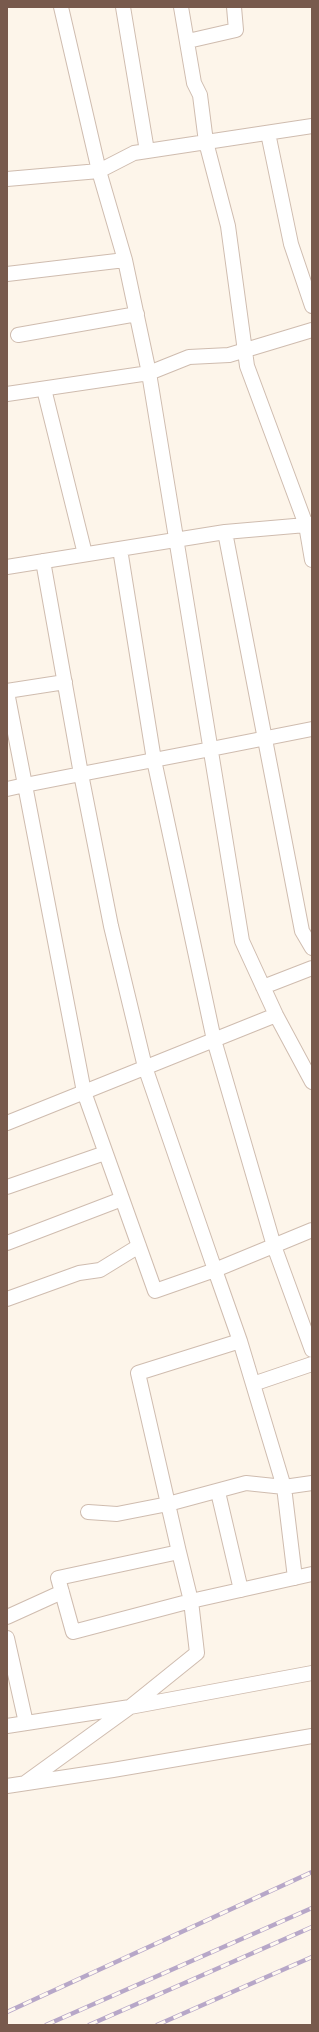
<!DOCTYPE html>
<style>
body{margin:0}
#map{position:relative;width:319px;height:2032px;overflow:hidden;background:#fdf5ea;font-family:"Asap Condensed",sans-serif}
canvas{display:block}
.frame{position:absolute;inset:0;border:8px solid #785a4d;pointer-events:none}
</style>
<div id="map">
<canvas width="319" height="2032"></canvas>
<div class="frame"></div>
</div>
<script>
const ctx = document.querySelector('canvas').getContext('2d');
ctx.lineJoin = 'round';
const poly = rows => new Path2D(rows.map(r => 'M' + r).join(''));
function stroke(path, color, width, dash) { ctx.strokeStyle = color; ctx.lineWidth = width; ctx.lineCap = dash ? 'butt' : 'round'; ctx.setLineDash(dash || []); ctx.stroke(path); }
const street = poly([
 [123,7,147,151],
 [181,7,194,83,200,95,206,142,228,226,247,366,306,525,312,524],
 [188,41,236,30,234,7],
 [312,126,134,153,99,171,125,260,149,373,189,357,229,355,312,330],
 [268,133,291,244,312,306],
 [7,179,99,171,61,7],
 [7,274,125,260],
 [18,335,137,314],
 [44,389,85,554],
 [7,394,149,373,242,941,276,1015,312,1082],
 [225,532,302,931,312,948],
 [120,549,154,760,214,1040,274,1246,312,1350],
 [43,561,81,774,111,926,145,1067,215,1270,155,1291,84,1092,25,785,81,774,211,749,312,729],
 [7,567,225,532,306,525,312,560],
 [7,691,65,682],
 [7,692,25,785,7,789],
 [263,987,312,968],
 [7,1123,276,1015],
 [7,1187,105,1153],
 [312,1230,215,1270,240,1341,138,1373,179,1552,58,1578,73,1632,191,1601,312,1574],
 [7,1243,122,1199],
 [7,1299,79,1273,100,1270,139,1246],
 [240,1341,284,1487,312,1483],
 [253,1384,312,1364],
 [218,1492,241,1590],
 [88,1512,117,1514,168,1504,246,1483,284,1487,295,1578],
 [7,1617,62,1592],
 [7,1638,26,1723],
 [7,1726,130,1707,197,1653,191,1601,179,1552],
 [25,1783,130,1707,312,1673],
 [7,1786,113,1770,312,1736]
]);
stroke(street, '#cfbcaf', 16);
stroke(street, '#fff', 14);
const rail = poly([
 [7,2012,312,1872],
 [46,2025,312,1908],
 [89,2025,312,1927],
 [157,2025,312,1957]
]);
stroke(rail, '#b7a7c8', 4.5);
stroke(rail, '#fff9f1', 3, [9]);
</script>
